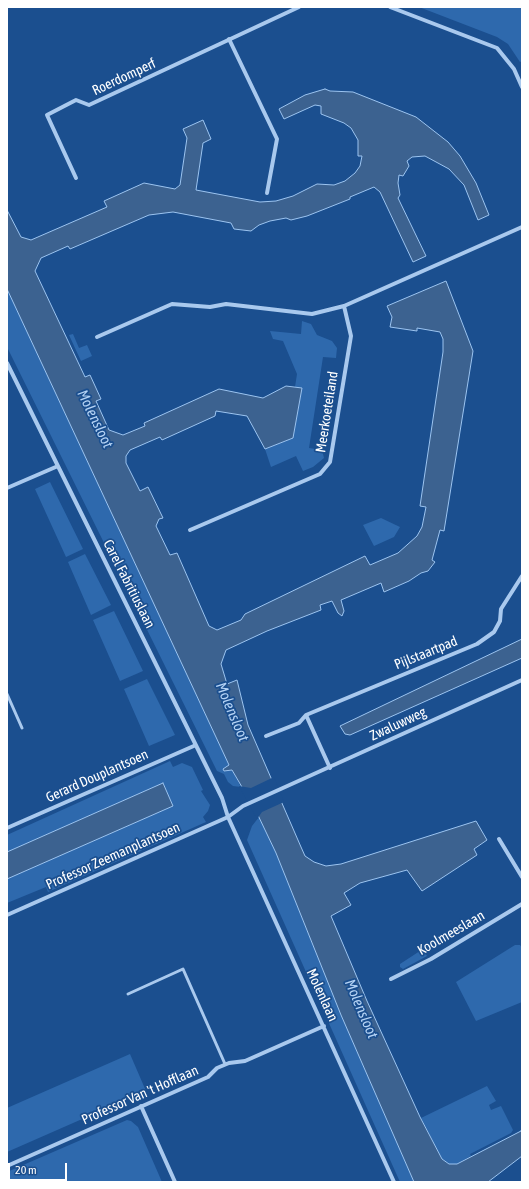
<!DOCTYPE html>
<style>
body{margin:0}
#map{position:relative;width:529px;height:1189px;overflow:hidden;background:#1b4f8f;font-family:"Asap Condensed",sans-serif}
canvas{display:block}
.frame{position:absolute;inset:0;border:8px solid #fff;pointer-events:none}
.scale{position:absolute;left:8px;top:1163px;width:59px;height:18px;box-sizing:border-box;border:2px solid #fff;border-top:0;padding-left:5px;font-size:12px;line-height:14px;white-space:nowrap;color:#fff;-webkit-text-stroke:3px #1b4f8f;paint-order:stroke}
</style>
<div id="map">
<canvas width="529" height="1189"></canvas>
<div class="frame"></div>
<div class="scale">20 m</div>
</div>
<script>
const ctx = document.querySelector('canvas').getContext('2d');
ctx.lineJoin = 'round';
function fill(path, color) { ctx.fillStyle = color; ctx.fill(path, 'evenodd'); }
const poly = rows => new Path2D(rows.map(r => 'M' + r).join(''));
function stroke(path, color, width, dash) { ctx.strokeStyle = color; ctx.lineWidth = width; ctx.lineCap = dash ? 'butt' : 'round'; ctx.setLineDash(dash || []); ctx.stroke(path); }
function label(font, color, halo, rows, align = 'center') {
  ctx.font = font + ' "Asap Condensed",sans-serif'; ctx.lineWidth = 3.5; ctx.setLineDash([]); ctx.textBaseline = 'middle'; ctx.strokeStyle = halo; ctx.fillStyle = color; for (const [text, x, y, turn = 0] of rows) {
    ctx.save(); ctx.translate(x, y); ctx.rotate((+turn || 0) * Math.PI / 180); ctx.textAlign = isNaN(turn) ? turn : align; if (halo) ctx.strokeText(text, 0, 0); ctx.fillText(text, 0, 0); ctx.restore();
  }
}
fill(poly([
 [419,7,522,7,522,61,520,62,508,44,497,37],
 [7,289,229,765,223,769,224,771,232,770,241,787,233,786,228,782,224,774,217,771,7,347],
 [302,321,311,324,317,335,332,341,337,348,336,358,323,357,309,448,322,450,324,458,313,467,303,471,296,456,271,467,265,449,293,438,302,388,295,387,297,374,283,341,273,339,270,331,301,334],
 [73,334,79,348,87,345,92,356,81,361,69,335],
 [50,482,83,549,66,557,35,489],
 [381,518,400,527,394,537,374,546,363,525],
 [85,554,111,605,91,615,68,562],
 [114,611,143,671,120,681,93,620],
 [147,679,175,735,149,746,124,689],
 [170,761,173,767,182,763,192,767,203,790,201,791,210,805,208,811,203,817,206,822,48,892,46,887,7,903,7,879,173,806,163,783,7,852,7,835],
 [259,817,276,853,341,1015,414,1182,400,1182,247,840,252,826],
 [515,945,520,945,522,948,522,1002,476,1021,456,982],
 [423,949,427,956,403,969,400,967,400,964],
 [130,1054,146,1091,7,1152,7,1108],
 [487,1086,496,1101,489,1105,491,1110,501,1106,513,1130,511,1133,470,1154,471,1156,457,1164,449,1164,442,1159,421,1118],
 [127,1120,131,1121,138,1127,162,1182,7,1182,7,1172]
]), '#2e69ad');
const water = poly([
 [325,89,330,91,353,92,416,117,448,142,460,156,476,183,489,215,478,220,464,185,449,169,425,156,412,157,407,161,409,166,403,176,399,175,398,183,400,195,398,198,426,256,413,262,380,192,374,187,350,197,350,199,307,216,291,220,286,218,270,221,259,225,251,231,234,229,231,223,173,212,149,215,70,249,68,246,41,258,35,271,85,377,90,375,101,399,96,401,109,430,123,435,145,426,144,423,219,389,263,398,286,386,302,388,293,438,265,449,247,416,216,411,215,416,162,440,160,437,130,450,126,456,126,463,140,491,148,487,163,518,159,519,156,526,170,555,177,553,209,626,217,630,241,620,245,614,365,556,370,565,398,553,417,536,422,527,426,507,420,506,443,352,443,339,440,332,417,328,417,331,390,327,392,317,387,306,446,281,473,351,444,531,440,530,432,560,435,562,428,571,421,573,409,581,384,592,381,583,341,600,344,611,342,616,338,613,332,601,320,605,321,610,267,631,226,650,221,664,227,684,237,680,248,725,301,847,305,856,314,862,326,866,341,864,476,821,487,840,474,849,477,855,422,891,407,870,360,883,344,893,351,905,331,916,367,1001,420,1117,442,1159,449,1164,457,1164,521,1131,522,1128,522,1156,488,1182,414,1182,341,1015,276,853,256,811,232,770,224,771,223,769,229,765,7,289,7,210,21,237,31,240,107,207,104,201,144,183,175,189,180,185,187,138,183,129,203,120,211,139,203,143,196,190,260,202,276,201,293,196,317,184,334,185,345,181,355,173,360,166,362,156,358,156,358,140,351,128,344,123,321,114,321,106,315,105,284,119,279,109,305,95,325,89],
 [522,639,522,658,350,735,345,734,340,726,522,639],
 [163,783,173,806,7,879,7,852,163,783]
]);
fill(water, '#3c6290');
stroke(water, '#9cc4f0', 1);
fill(poly([
 [274,777,284,802,262,812,257,819,239,786,251,788]
]), '#1b4f8f');
stroke(poly([
 [7,694,22,728],
 [128,994,183,969,225,1064]
]), '#a9c9ee', 3);
stroke(poly([
 [390,7,497,48,514,69,522,87],
 [229,39,277,139,267,193],
 [76,178,47,115,76,100,89,105,299,7],
 [97,337,172,304,210,307,226,304,312,314,344,306],
 [7,363,222,798,228,817,394,1182],
 [7,488,58,466],
 [190,530,320,474,330,462,351,336,344,306,522,227],
 [266,736,299,723,306,715],
 [330,768,306,715,477,644,494,632,500,621,501,609,522,576],
 [7,828,196,745],
 [499,839,522,877],
 [7,915,228,817,243,806,522,680],
 [391,979,431,959,522,904],
 [141,1106,175,1182],
 [7,1166,208,1077,217,1068,229,1063,245,1061,324,1026]
]), '#a9c9ee', 4);
label('14px', '#fff', '#1b4f8f', [
 ["Roerdomperf",124,77,-25],
 ["Meerkoeteiland",327,412,-81],
 ["Carel Fabritiuslaan",129,584,63],
 ["Pijlstaartpad",426,653,-22],
 ["Zwaluwweg",398,724,-25],
 ["Gerard Douplantsoen",97,776,-24],
 ["Professor Zeemanplantsoen",113,856,-24],
 ["Koolmeeslaan",451,933,-30],
 ["Molenlaan",322,995,65],
 ["Professor Van 't Hofflaan",140,1095,-24]
]);
label('italic 15px', '#b5d3f5', '#1b4f8f', [
 ["Molensloot",95,419,64],
 ["Molensloot",232,712,67],
 ["Molensloot",361,1009,67]
]);
</script>
